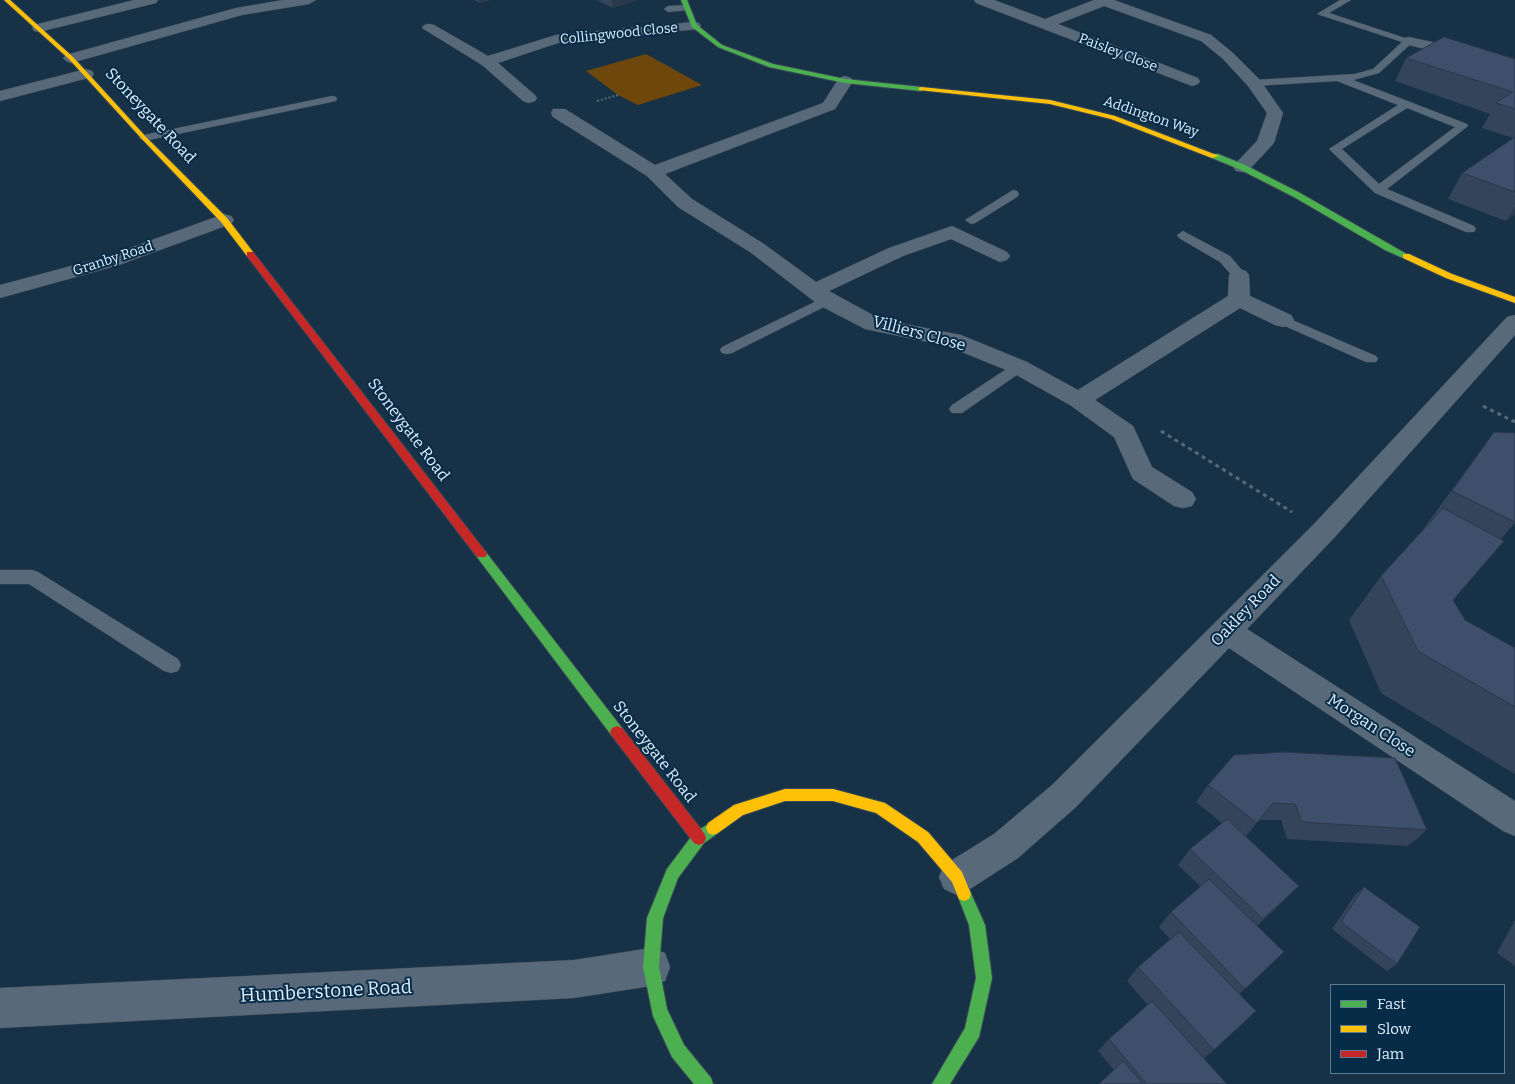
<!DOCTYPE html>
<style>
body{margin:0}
#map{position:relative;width:1515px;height:1084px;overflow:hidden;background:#173246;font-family:Bitter,serif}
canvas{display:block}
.legend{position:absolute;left:1330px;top:984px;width:175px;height:90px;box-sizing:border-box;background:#072c48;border:1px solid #5e7a90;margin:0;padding:6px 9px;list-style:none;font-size:15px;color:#e0eefc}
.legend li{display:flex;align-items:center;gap:10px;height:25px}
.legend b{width:25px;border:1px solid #5e7a90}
</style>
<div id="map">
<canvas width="1515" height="1084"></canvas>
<ul class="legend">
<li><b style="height:6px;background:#4caf50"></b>Fast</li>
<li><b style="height:6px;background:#ffc107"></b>Slow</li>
<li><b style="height:6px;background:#c62828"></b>Jam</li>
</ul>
</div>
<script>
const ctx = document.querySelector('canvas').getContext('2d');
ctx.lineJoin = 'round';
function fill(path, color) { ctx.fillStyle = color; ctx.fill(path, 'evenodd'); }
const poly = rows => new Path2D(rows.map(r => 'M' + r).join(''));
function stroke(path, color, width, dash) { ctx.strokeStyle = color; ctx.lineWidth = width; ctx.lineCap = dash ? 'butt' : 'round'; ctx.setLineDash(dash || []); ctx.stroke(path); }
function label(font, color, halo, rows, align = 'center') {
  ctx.font = font + ' Bitter,serif'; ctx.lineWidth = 4; ctx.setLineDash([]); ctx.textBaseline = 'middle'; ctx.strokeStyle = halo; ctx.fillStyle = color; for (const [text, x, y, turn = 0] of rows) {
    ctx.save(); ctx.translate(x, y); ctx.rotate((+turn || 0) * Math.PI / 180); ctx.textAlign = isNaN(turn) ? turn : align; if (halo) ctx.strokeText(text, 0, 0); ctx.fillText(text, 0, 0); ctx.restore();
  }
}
fill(poly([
 [646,54,702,85,638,105,618,95,586,71]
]), '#6e470c');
const lane = poly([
 [1340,0,1351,0,1329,13,1414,41,1379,73,1353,80,1467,124,1468,126,1387,189,1474,226,1476,229,1474,232,1466,232,1375,193,1329,149,1398,105,1337,81,1254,86,1249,83,1254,80,1355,74,1373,69,1402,42,1317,14,1340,0],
 [1407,108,1455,127,1379,184,1342,149,1407,108],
 [686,5,689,6,689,10,668,12,664,9,668,6,686,5],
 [332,96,336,97,337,99,336,101,144,141,139,138,144,135,332,96],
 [1013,190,1017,191,1019,194,1017,197,975,223,971,224,965,220,1013,190],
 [1183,231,1230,256,1246,275,1244,278,1234,278,1220,262,1179,238,1177,235,1183,231],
 [827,296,832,297,834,300,832,303,732,353,727,354,722,353,720,350,722,347,827,296],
 [1283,316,1376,356,1378,359,1376,362,1366,362,1278,323,1276,320,1278,317,1283,316],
 [1019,362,1024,364,1026,367,1024,370,962,413,952,413,949,409,952,405,1014,364,1019,362],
 [0,570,32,570,38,572,178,659,181,665,178,671,171,673,164,671,29,584,0,584,0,570]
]);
const street = poly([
 [134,0,158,0,156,3,39,32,34,31,32,28,34,25,134,0],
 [283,0,316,0,309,4,242,15,71,63,66,61,63,58,66,55,236,8,283,0],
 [974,0,994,0,1045,19,1094,0,1114,0,1211,35,1233,53,1260,80,1283,113,1274,143,1248,171,1242,172,1236,171,1233,167,1236,163,1257,141,1267,113,1248,86,1223,59,1201,41,1104,6,1058,24,1198,78,1200,81,1198,84,1192,86,976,3,974,0],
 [694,22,699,23,701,26,699,29,558,43,498,63,535,95,537,98,535,101,529,103,523,101,482,65,422,28,424,25,429,24,434,25,488,56,556,35,694,22],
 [1409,37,1451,46,1515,66,1515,76,1442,53,1404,44,1402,41,1404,38,1409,37],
 [86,69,92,71,94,74,92,77,0,101,0,91,86,69],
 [845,76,851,78,853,81,835,109,665,174,692,199,764,244,816,282,889,248,952,226,1007,252,1010,256,1007,260,1000,262,951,239,903,256,829,291,880,319,961,335,1027,362,1078,390,1228,296,1229,275,1232,271,1239,269,1246,271,1249,275,1250,296,1291,315,1294,320,1291,325,1283,327,1275,325,1240,308,1095,400,1133,426,1152,467,1192,492,1196,499,1192,506,1183,508,1174,506,1133,479,1114,437,1070,405,1011,372,947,346,865,329,819,305,750,252,678,207,647,176,553,117,551,113,553,109,565,109,655,165,823,103,839,78,845,76],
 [224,214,231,216,234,220,231,224,119,265,0,298,0,285,105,257,224,214],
 [1515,315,1515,335,1334,538,1247,629,1515,801,1515,836,1503,831,1229,648,1076,807,1018,858,970,889,957,895,944,889,939,877,944,865,994,834,1052,785,1314,524,1507,317,1515,315],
 [651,948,665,953,670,967,665,981,651,986,574,998,0,1028,0,988,574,960,651,948]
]);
const fast = poly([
 [681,0,687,0,697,25,722,45,773,64,845,79,921,87,924,89,921,91,845,83,769,67,718,47,692,27,681,0],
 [1212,154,1218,154,1245,165,1300,193,1410,256,1409,258,1403,258,1385,250,1294,197,1239,169,1212,158,1212,154],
 [481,550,485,551,622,728,624,732,622,736,617,738,612,736,477,557,475,554,477,551,481,550],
 [713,821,718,823,720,828,718,833,704,843,678,878,663,918,659,967,667,1009,684,1045,711,1078,713,1084,694,1084,672,1057,653,1016,643,967,647,918,667,869,694,833,713,821],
 [964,887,969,889,985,925,992,978,979,1037,950,1084,932,1084,965,1028,976,978,969,925,957,894,959,889,964,887]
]);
const slow = poly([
 [4,0,10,0,73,57,146,137,227,218,253,252,253,256,247,256,221,222,142,139,69,59,4,0],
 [921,87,1050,100,1115,116,1219,156,1212,158,1111,119,1050,104,919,90,919,88,921,87],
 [1403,254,1409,254,1452,274,1515,297,1515,303,1446,278,1403,258,1403,254],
 [785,789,833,789,885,803,928,832,962,872,971,894,969,899,964,901,959,899,952,882,918,842,876,813,833,801,785,801,743,815,718,833,713,835,708,833,706,828,708,823,734,805,785,789]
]);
const jam = poly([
 [247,252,253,252,485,551,487,554,485,557,477,557,247,256,247,252],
 [617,726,622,728,704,833,706,838,704,843,699,845,694,843,612,736,610,732,612,728,617,726]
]);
stroke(lane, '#3a4a57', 1);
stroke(street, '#3a4a57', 1);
stroke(fast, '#3a4a57', 2);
stroke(slow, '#3a4a57', 2);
stroke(jam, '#3a4a57', 2);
stroke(poly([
 [597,101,618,95]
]), '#576978', 2, [2, 2]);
stroke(poly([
 [1483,406,1515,422],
 [1161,431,1292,512]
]), '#576978', 3, [4, 4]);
fill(lane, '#586a7a');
fill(street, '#586a7a');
fill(fast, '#4caf50');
fill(slow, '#ffc107');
fill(jam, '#c62828');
fill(poly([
 [474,0,490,0,480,3],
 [596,0,638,0,613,8],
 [1406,58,1515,59,1515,214,1506,221,1448,199,1462,173,1513,138,1482,128,1490,114,1395,81],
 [1494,432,1515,433,1515,523,1501,539,1453,601,1465,620,1515,648,1515,774,1381,693,1349,620,1381,576,1421,532],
 [1208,785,1427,830,1408,846,1287,839,1281,820,1259,820,1246,836,1284,901,1257,926,1284,952,1239,994,1214,1050,1204,1058,1227,1084,1099,1084,1114,1070,1098,1051,1109,1039,1148,1005,1127,981,1138,967,1170,939,1159,927,1171,912,1201,887,1178,865,1190,849,1222,823,1196,802],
 [1364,887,1397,964,1387,971,1332,929,1355,895],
 [1515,920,1515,966,1497,953]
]), '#34445b');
fill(poly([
 [479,0,490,0,480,3],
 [612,0,638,0,613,8],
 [1515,207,1515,214,1506,221],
 [1299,886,1284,901,1248,933,1263,919]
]), '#2b374a');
const building = poly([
 [1444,37,1515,59,1515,109,1496,103,1513,92,1406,58,1444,37],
 [1515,137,1515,192,1462,173,1515,137],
 [1494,432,1515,433,1515,522,1452,491,1494,432],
 [1443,508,1504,541,1453,600,1465,620,1515,648,1515,707,1418,651,1381,576,1443,508],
 [1284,752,1395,758,1427,830,1302,822,1295,804,1273,803,1257,823,1208,785,1234,755,1284,752],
 [1227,819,1299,886,1263,919,1190,849,1227,819],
 [1209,879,1284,952,1245,989,1171,912,1209,879],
 [1364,887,1420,927,1397,964,1341,922,1364,887],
 [1179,932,1256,1011,1214,1050,1138,967,1179,932],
 [1152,1001,1227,1084,1147,1084,1109,1039,1152,1001],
 [1123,1061,1143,1084,1099,1084,1123,1061]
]);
fill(building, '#3d4f6a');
stroke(building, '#2b374a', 1);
label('14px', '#e0eefc', '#072c48', [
 ["Collingwood Close",619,34,-6],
 ["Paisley Close",1118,53,21],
 ["Addington Way",1151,117,19],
 ["Granby Road",113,259,-18]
]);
label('16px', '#e0eefc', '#072c48', [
 ["Stoneygate Road",150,116,47],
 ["Villiers Close",919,334,15],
 ["Stoneygate Road",408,430,53],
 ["Oakley Road",1246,611,-46],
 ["Morgan Close",1371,726,33],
 ["Stoneygate Road",654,752,52]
]);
label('19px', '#e0eefc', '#072c48', [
 ["Humberstone Road",326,992,-3]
]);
</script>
